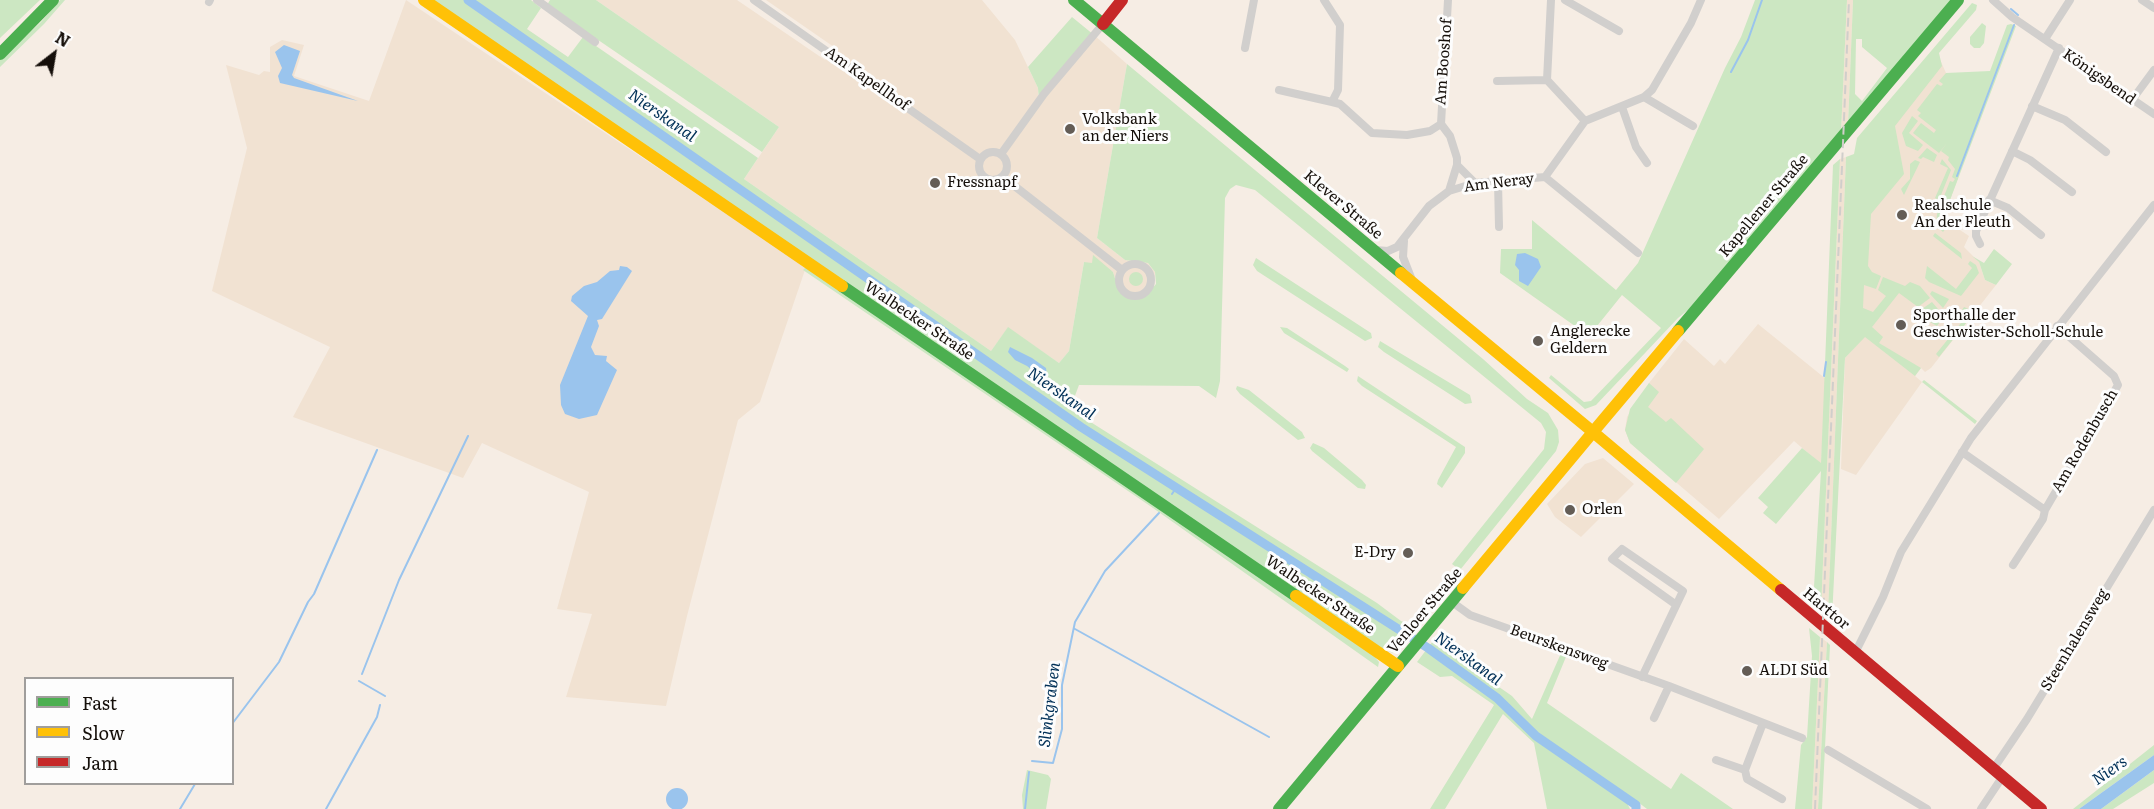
<!DOCTYPE html>
<meta charset="utf-8">
<style>
body{margin:0}
#map{position:relative;width:2154px;height:809px;overflow:hidden;background:#f6ede4;font-family:Literata,serif}
canvas{display:block}
.legend{position:absolute;left:24px;top:677px;width:210px;height:108px;box-sizing:border-box;background:#fdfdfd;border:2px solid #a09e9c;margin:0;padding:8px 10px;list-style:none;font-size:18px;color:#150f0a}
.legend li{display:flex;align-items:center;gap:12px;height:30px}
.legend b{width:30px;border:2px solid #a09e9c}
.north{position:absolute;left:24px;top:24px;width:60px;height:60px;-webkit-text-stroke:4px #fdfdfd;paint-order:stroke;rotate:31deg;font-size:16px;font-weight:700;line-height:24px;text-align:center;color:#150f0a}
.north::after{content:'';display:block;margin:auto;width:21px;height:27px;background:#150f0a;clip-path:polygon(50% 0,100% 100%,50% 72%,0 100%)}
</style>
<div id="map">
<canvas width="2154" height="809"></canvas>
<ul class="legend">
<li><b style="height:8px;background:#4caf50"></b>Fast</li>
<li><b style="height:8px;background:#ffc107"></b>Slow</li>
<li><b style="height:8px;background:#c62828"></b>Jam</li>
</ul>
<div class="north">N</div>
</div>
<script>
const ctx = document.querySelector('canvas').getContext('2d');
ctx.lineJoin = 'round';
function fill(path, color) { ctx.fillStyle = color; ctx.fill(path, 'evenodd'); }
const poly = rows => new Path2D(rows.map(r => 'M' + r).join(''));
function stroke(path, color, width, dash) { ctx.strokeStyle = color; ctx.lineWidth = width; ctx.lineCap = dash ? 'butt' : 'round'; ctx.setLineDash(dash || []); ctx.stroke(path); }
function label(font, color, halo, rows, align = 'center') {
  ctx.font = font + ' Literata,serif'; ctx.lineWidth = 6; ctx.setLineDash([]); ctx.textBaseline = 'middle'; ctx.strokeStyle = halo; ctx.fillStyle = color; for (const [text, x, y, turn = 0] of rows) {
    ctx.save(); ctx.translate(x, y); ctx.rotate((+turn || 0) * Math.PI / 180); ctx.textAlign = isNaN(turn) ? turn : align; if (halo) ctx.strokeText(text, 0, 0); ctx.fillText(text, 0, 0); ctx.restore();
  }
}
fill(poly([
 [406,0,806,267,760,402,738,420,687,616,666,706,566,697,592,614,557,609,589,492,482,443,463,478,293,417,330,347,212,291,247,148,226,65,259,75,264,71,270,72,270,47,282,40,304,45,294,76,369,101],
 [596,0,737,0,825,60,834,47,766,0,982,0,1015,40,1038,88,1038,100,1094,35,1127,64,1097,238,1125,260,1148,263,1155,272,1154,288,1142,299,1128,298,1119,291,1113,272,1084,262,1069,351,1059,363,1008,328,991,351,744,179,779,127],
 [1847,0,1853,0,1848,125,1841,132],
 [1938,55,1946,73,1952,75,1973,93,1963,154,1955,176,1958,178,1950,200,1943,209,1945,211,1942,218,1969,236,1964,247,1979,262,1985,280,1996,285,1931,368,1925,372,1921,368,1915,376,1922,382,1856,475,1841,469,1845,358,1864,337,1854,314,1864,143],
 [1846,157,1828,615,1821,610,1840,159],
 [1758,324,1826,379,1821,464,1794,441,1719,519,1630,443,1625,430,1627,417,1649,383,1684,339,1714,366,1720,359,1725,364],
 [1603,458,1634,484,1581,537,1555,517,1547,504,1585,464],
 [1820,637,1827,642,1818,809,1812,809]
]), '#f1e2d2');
fill(poly([
 [0,0,40,0,0,38],
 [60,0,65,0,44,24,0,67,0,60,41,22],
 [431,0,531,0,541,8,527,29,568,57,583,37,758,158,744,179,991,351,1008,327,1059,363,1069,351,1084,262,1092,263,1093,255,1113,272,1119,291,1128,298,1145,297,1156,284,1155,272,1148,263,1125,260,1097,238,1127,64,1483,359,1527,399,1548,413,1558,430,1559,442,1556,451,1460,570,1452,564,1544,449,1546,432,1541,423,1255,190,1236,185,1230,189,1225,198,1220,381,1216,398,1199,386,1079,385,1070,409,1377,603,1401,621,1415,627,1398,643,1401,646,1393,653,1378,647],
 [550,0,596,0,779,127,762,152,547,5],
 [1755,0,1847,0,1841,132,1694,305,1678,318,1596,405,1585,409,1549,378,1551,375,1584,402,1591,401,1661,328,1622,295,1589,336,1500,273,1501,249,1532,249,1532,220,1616,290,1638,263,1725,68,1741,37],
 [1853,0,1952,0,1848,125],
 [1856,39,1862,39,1862,47,1887,68,1862,101,1855,94],
 [1972,3,1977,5,1976,10,1939,53,1942,66,1895,126,1904,174,1871,214,1868,266,1872,272,1881,276,1876,289,1864,285,1863,308,1873,312,1886,296,1878,290,1883,277,1905,286,1910,282,1920,286,1930,298,1918,307,1899,293,1872,327,1883,337,1879,343,1921,368,1915,376,1865,337,1845,358,1832,618,1828,614,1846,157,1854,154,1857,138],
 [1072,17,1094,35,1039,101,1038,88,1028,67],
 [1982,23,1986,26,1984,43,1980,48,1974,48,1970,44,1970,37],
 [2011,24,2016,26,1950,200,1943,209,1945,211,1942,218,1950,223,1943,232,1936,225,1937,214,1950,181,1953,182,1955,179,1952,177,1955,169,1948,160,1949,157,1941,151,1947,143,1939,153,1913,133,1921,123,1934,133,1936,130,1918,116,1921,113,1917,110,1937,84,1941,86,1943,84,1939,81,1946,73,1990,71,2007,25],
 [1912,116,1918,121,1909,133,1923,145,1918,151,1906,146,1902,133],
 [1927,148,1937,155,1934,162,1923,157,1921,159,1918,158],
 [1840,159,1821,610,1813,603,1821,471,1776,524,1763,513,1768,507,1758,498,1802,448,1821,463,1833,165],
 [1942,159,1951,170,1939,200,1935,198,1948,168,1940,164],
 [1915,160,1920,162,1904,195,1901,189,1910,179,1910,164],
 [1935,233,1961,253,1962,259,1933,236],
 [1994,249,2012,264,1996,285,1985,280,1979,262,1972,256,1984,263],
 [1256,258,1371,333,1372,338,1365,341,1257,271,1253,265],
 [1970,261,1976,265,1979,273,1961,296,1929,282,1925,278,1927,266,1956,289,1972,268,1968,264],
 [806,267,1374,656,1379,662,1378,667,1153,508,803,270],
 '1129 279a7 7 0 1 1 14 0a7 7 0 1 1-14 0Z',
 [1932,291,1949,299,1943,308,1930,294],
 [1932,302,1944,316,1937,326,1930,322,1932,318,1922,309],
 [1964,307,1975,312,1939,357,1936,354,1965,318,1961,312],
 [1280,327,1287,328,1345,366,1349,369,1347,372,1284,333],
 [1380,341,1470,395,1472,403,1465,404,1384,352,1378,347],
 [1358,376,1465,447,1465,453,1442,488,1437,484,1438,480,1456,447,1362,386,1357,381],
 [1924,380,1977,421,1975,424,1922,382],
 [1649,383,1659,392,1648,407,1666,422,1671,418,1704,449,1676,483,1630,443,1625,430,1630,409],
 [1237,386,1249,390,1302,432,1305,438,1298,440,1240,394,1236,389],
 [1313,443,1324,448,1362,480,1366,485,1365,489,1358,488,1312,451,1310,448],
 [1809,628,1820,637,1812,809,1795,809,1801,745,1807,737,1812,656],
 [1433,641,1512,696,1532,719,1562,651,1568,652,1547,703,1671,789,1681,773,1733,809,1647,809,1634,799,1628,805,1630,809,1547,809,1534,743,1503,714,1445,809,1430,809,1494,705,1452,676,1440,677,1417,662],
 [1827,642,1830,645,1822,809,1818,809],
 [2154,745,2154,755,2079,809,2073,809],
 [1027,770,1048,775,1051,779,1046,809,1023,809,1022,795],
 [2154,770,2154,783,2113,809,2101,809]
]), '#cce7c2');
fill(poly([
 [284,45,300,51,292,75,294,78,358,101,280,83,278,76,282,68,275,52],
 [1525,253,1538,259,1541,267,1528,286,1519,281,1519,270,1515,265,1517,254],
 [620,266,627,267,632,271,602,319,597,320,599,326,591,347,595,355,607,356,606,361,617,370,597,415,579,419,565,414,561,405,560,385,588,316,571,301,572,296,584,286,597,282,610,271,619,270],
 [1010,347,1032,358,1046,368,1047,375,1042,378,1027,366,1015,360,1008,352],
 [2154,755,2154,770,2101,809,2079,809],
 '666 799a11 11 0 1 1 22 0a11 11 0 1 1-22 0Z'
]), '#9ac4ed');
stroke(poly([
 [2011,9,2018,15],
 [1731,72,1748,40,1762,0],
 [1957,176,2014,25],
 [1824,376,1826,362],
 [1172,494,1176,488],
 [1075,629,1269,737],
 [362,674,399,580,468,436],
 [359,681,385,696],
 [232,724,279,662,308,602,314,594,377,450],
 [1032,761,1053,763,1062,729,1062,685,1075,622,1105,571,1159,513],
 [180,809,195,784],
 [326,809,377,717,380,705],
 [1025,809,1029,772]
]), '#9ac4ed', 2);
stroke(poly([
 [468,0,1081,427,1428,648,1497,698,1536,736,1636,805,1636,809]
]), '#9ac4ed', 9);
stroke(poly([
 [537,0,595,42],
 [754,0,980,159],
 [1324,0,1340,25,1338,90,1332,102,1340,104,1372,133,1407,135,1430,131,1441,124],
 [1448,0,1441,124,1450,136,1457,158,1457,165,1475,183],
 [1551,0,1547,80,1585,121],
 [1565,0,1619,31],
 [1993,0,2012,17,2154,114],
 [2142,0,2154,8],
 [209,2,210,0],
 [2045,39,2070,0],
 [1245,48,1254,0],
 [1497,81,1547,80],
 [1279,90,1332,102],
 [1644,97,1693,126],
 [2132,100,2154,70],
 [2032,106,2065,120,2106,152],
 [1622,107,1636,147,1647,163],
 [2012,151,2030,160,2072,192],
 '979 166a14 14 0 1 1 28 0a14 14 0 1 1-28 0Z',
 [1001,154,1044,94,1103,24],
 [1003,177,1122,270],
 [1545,177,1638,253],
 [1498,181,1499,227],
 [1449,191,1457,165],
 [1989,200,2008,208,2041,235],
 [1404,241,1403,257,1412,280],
 [1980,244,1976,236,1976,231,2059,48],
 [1375,250,1388,251,1397,247,1429,206,1449,191,1475,183,1545,177,1585,121,1644,97,1652,90,1691,23,1701,0],
 '1119 280a16 16 0 1 1 32 0a16 16 0 1 1-32 0Z',
 [1962,452,2045,510,2118,385,2114,376,2057,326],
 [2013,565,2043,519,2045,510],
 [1452,602,1470,615,1669,686,1802,738],
 [1855,653,1883,597,1901,552,1971,438,2154,205],
 [1642,677,1683,591,1622,549,1612,559,1675,604],
 [1654,718,1669,686],
 [1763,723,1745,770,1747,779,1782,799],
 [1828,750,1927,809],
 [1716,760,1745,770],
 [1994,768,2027,719,2154,510],
 [1981,809,2003,776]
]), '#d1cfcd', 8);
stroke(poly([
 [1074,0,1401,273],
 [0,54,53,0],
 [842,286,1296,596],
 [1678,331,1958,0],
 [1279,809,1463,588]
]), '#4caf50', 12);
stroke(poly([
 [424,0,842,286],
 [1401,273,1593,432,1678,331],
 [1463,588,1593,432,1781,590],
 [1296,596,1398,666]
]), '#ffc107', 12);
stroke(poly([
 [1103,24,1122,0],
 [1781,590,2041,809]
]), '#c62828', 12);
stroke(poly([
 [1815,809,1849,0]
]), '#d0cecb', 2, [9, 4.5]);
for (const [x, y, r, color] of [
 [1070,129,6,"#645d56"],
 [935,183,6,"#645d56"],
 [1902,215,6,"#645d56"],
 [1901,325,6,"#645d56"],
 [1538,341,6,"#645d56"],
 [1570,510,6,"#645d56"],
 [1408,553,6,"#645d56"],
 [1747,671,6,"#645d56"]
]) { const dot = new Path2D(); dot.arc(x, y, r, 0, 2 * Math.PI); ctx.fillStyle = color; ctx.fill(dot); stroke(dot, '#fdfdfd', 2); }
label('15px', '#150f0a', '#fdfdfd', [
 ["Am Booshof",1444,62,-86],
 ["Königsbend",2099,77,35],
 ["Am Kapellhof",867,79,35],
 ["Am Neray",1499,183,-7],
 ["Klever Straße",1343,205,40],
 ["Kapellener Straße",1764,206,-50],
 ["Walbecker Straße",919,321,34],
 ["Am Rodenbusch",2085,441,-60],
 ["Walbecker Straße",1320,595,34],
 ["Harttor",1826,609,40],
 ["Venloer Straße",1425,611,-50],
 ["Steenhalensweg",2075,640,-59],
 ["Beurskensweg",1559,647,20]
]);
label('15px', '#150f0a', '#fdfdfd', [
 ["Volksbank",1082,120],
 ["an der Niers",1082,137],
 ["Fressnapf",947,183],
 ["Realschule",1914,206],
 ["An der Fleuth",1914,223],
 ["Sporthalle der",1913,316],
 ["Geschwister-Scholl-Schule",1913,333],
 ["Anglerecke",1550,332],
 ["Geldern",1550,349],
 ["Orlen",1582,510],
 ["E-Dry",1396,553,"right"],
 ["ALDI Süd",1759,671]
], 'left');
label('italic 16px', '#003057', '#fdfdfd', [
 ["Nierskanal",662,116,35],
 ["Nierskanal",1061,394,35],
 ["Nierskanal",1468,659,36],
 ["Slinkgraben",1050,705,-83],
 ["Niers",2110,771,-35]
]);
</script>
